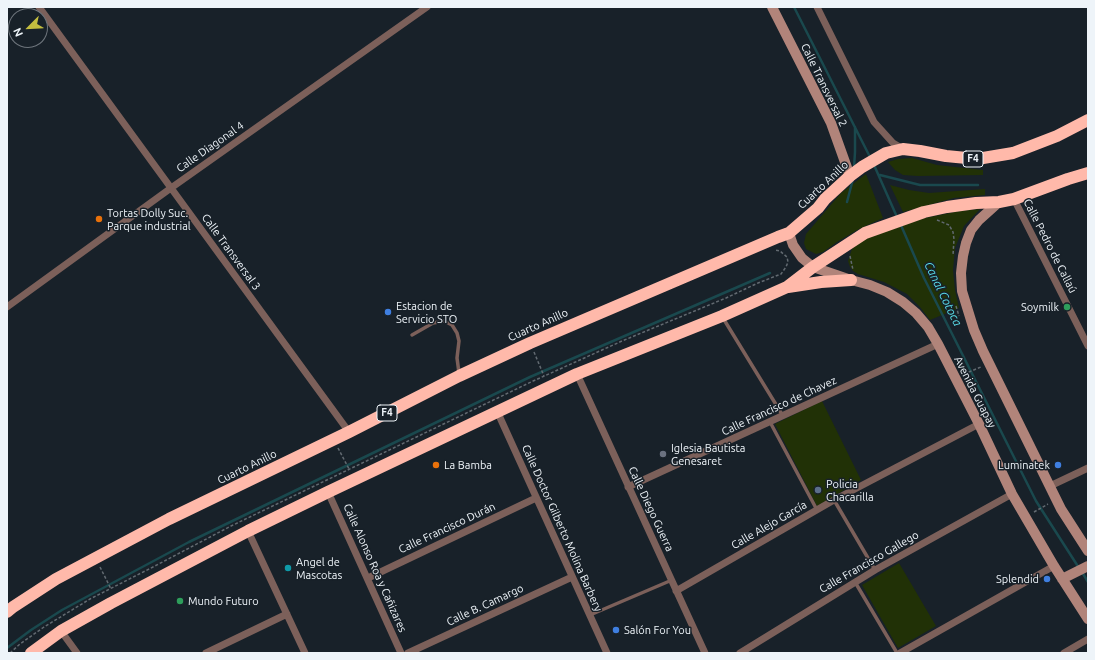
<!DOCTYPE html>
<meta charset="utf-8">
<style>
body{margin:0}
#map{position:relative;width:1095px;height:660px;overflow:hidden;background:#182129;font-family:Ubuntu,sans-serif}
canvas{display:block}
.frame{position:absolute;inset:0;border:8px solid #eef4f9;pointer-events:none}
.north{position:absolute;left:8px;top:8px;width:40px;height:40px;box-sizing:border-box;background:#182129;border:1px solid #6e757c;border-radius:50%;rotate:246deg;font-size:11px;font-weight:700;line-height:16px;text-align:center;color:#eef4f9}
.north::after{content:'';display:block;margin:auto;width:14px;height:18px;background:#c3bd3f;clip-path:polygon(50% 0,100% 100%,50% 72%,0 100%)}
</style>
<div id="map">
<canvas width="1095" height="660"></canvas>
<div class="frame"></div>
<div class="north">N</div>
</div>
<script>
const ctx = document.querySelector('canvas').getContext('2d');
ctx.lineJoin = 'round';
function fill(path, color) { ctx.fillStyle = color; ctx.fill(path, 'evenodd'); }
const poly = rows => new Path2D(rows.map(r => 'M' + r).join(''));
function stroke(path, color, width, dash) { ctx.strokeStyle = color; ctx.lineWidth = width; ctx.lineCap = dash ? 'butt' : 'round'; ctx.setLineDash(dash || []); ctx.stroke(path); }
function label(font, color, halo, rows, align = 'center') {
  ctx.font = font + ' Ubuntu,sans-serif'; ctx.lineWidth = 3; ctx.setLineDash([]); ctx.textBaseline = 'middle'; ctx.strokeStyle = halo; ctx.fillStyle = color; for (const [text, x, y, turn = 0] of rows) {
    ctx.save(); ctx.translate(x, y); ctx.rotate((+turn || 0) * Math.PI / 180); ctx.textAlign = isNaN(turn) ? turn : align; if (halo) ctx.strokeText(text, 0, 0); ctx.fillText(text, 0, 0); ctx.restore();
  }
}
fill(poly([
 [912,158,937,165,983,170,983,175,918,176,903,175,895,170,888,162,898,159],
 [866,174,883,218,859,229,837,242,823,252,816,254,806,249,804,243,806,234,841,193],
 [890,185,909,190,929,193,985,189,985,195,954,198,903,212],
 [980,209,964,226,955,248,953,270,955,290,959,308,930,320,920,307,907,294,884,282,858,274,853,271,850,267,848,261,852,249,855,246,863,240,892,229,925,218,960,211],
 [822,401,861,480,817,506,775,424],
 [899,563,936,626,898,648,862,585]
]), '#213106');
stroke(poly([
 [794,7,871,159],
 [874,165,897,217],
 [854,168,855,152,855,127],
 [880,175,920,185,978,185],
 [847,202,853,179],
 [900,223,924,278,1036,501,1079,568],
 [1082,572,1088,582],
 [7,648,31,630,62,610,189,542,530,377,770,273]
]), '#1a494e', 2.5);
stroke(poly([
 [937,220,949,225,953,232,954,239,953,255],
 [850,256,853,270],
 [956,306,959,316],
 [534,352,544,376],
 [964,374,981,367],
 [338,448,349,469],
 [1034,512,1048,504],
 [100,567,111,589],
 [10,653,20,644,44,627,90,599,153,567,231,526,531,382,622,341,726,298,758,283,781,274,786,267,788,262,787,257,780,251,775,250]
]), '#626a71', 1.5, [3, 2]);
stroke(poly([
 [723,318,783,416],
 [412,335,433,323,444,321,452,325,457,333,459,341,457,358,459,373],
 [770,422,817,510],
 [834,500,875,570],
 [855,582,897,653],
 [590,615,672,580]
]), '#7c605a', 3.5);
stroke(poly([
 [39,7,349,432],
 [817,7,874,122,893,143,903,149],
 [1014,199,1088,346],
 [7,307,171,188,427,7],
 [577,374,705,653],
 [497,411,607,653],
 [1050,486,1088,468],
 [628,487,938,344],
 [328,492,401,653],
 [248,531,305,653],
 [368,578,536,498],
 [676,591,834,500,979,424],
 [61,631,77,653],
 [206,653,287,614],
 [408,653,572,577],
 [740,653,875,570,1012,494],
 [900,653,1054,566],
 [1064,653,1088,639]
]), '#7c605a', 7);
stroke(poly([
 [772,7,831,123,850,176],
 [999,202,979,220,971,230,966,243,963,256,961,273,962,291,974,330,983,351,1061,509,1088,551],
 [789,233,793,245,802,258,813,267,851,280,870,285,887,292,903,302,916,313,928,327,938,344,979,424,1012,494,1054,566,1088,619],
 [1062,579,1088,566]
]), '#b1847a', 10);
stroke(poly([
 [788,287,821,282,851,280],
 [7,612,13,607,56,579,169,519,349,432,459,376,530,343,778,237,789,233,818,208,825,199,850,176,862,167,886,153,903,149,920,151,946,156,977,159,1013,153,1057,136,1088,120],
 [31,653,61,631,111,603,248,531,328,492,577,374,722,316,787,287,813,267,865,233,924,212,947,207,976,203,999,202,1014,199,1068,179,1088,173]
]), '#ffb9aa', 12);
for (const [x, y, r, color] of [
 [99,219,4,"#e8710a"],
 [1067,307,4,"#2e9e5b"],
 [388,312,4,"#3f7fe0"],
 [663,454,4,"#6b7280"],
 [436,465,4,"#e8710a"],
 [1058,465,4,"#3f7fe0"],
 [818,490,4,"#5c6f8a"],
 [288,568,4,"#0f9aa8"],
 [1047,579,4,"#3f7fe0"],
 [180,601,4,"#2e9e5b"],
 [616,630,4,"#3f7fe0"]
]) { const dot = new Path2D(); dot.arc(x, y, r, 0, 2 * Math.PI); ctx.fillStyle = color; ctx.fill(dot); stroke(dot, '#182129', 1.5); }
for (const [x, y, w] of [
 [973,159,20],
 [387,413,20]
]) { const box = new Path2D(); box.roundRect(x - w / 2, y - 8, w, 16, 3); ctx.fillStyle = '#182129'; ctx.fill(box); stroke(box, '#eef4f9', 1); }
label('bold 10px', '#eef4f9', null, [
 ["F4",973,159],
 ["F4",387,413]
]);
label('11px', '#eef4f9', '#182129', [
 ["Calle Transversal 2",824,85,64],
 ["Calle Diagonal 4",210,147,-35],
 ["Cuarto Anillo",823,185,-43],
 ["Calle Pedro de Callaú",1050,246,63],
 ["Calle Transversal 3",231,252,54],
 ["Cuarto Anillo",538,325,-24],
 ["Avenida Guapay",975,392,63],
 ["Calle Francisco de Chavez",779,406,-25],
 ["Cuarto Anillo",247,467,-26],
 ["Calle Diego Guerra",651,509,65],
 ["Calle Alejo García",769,525,-30],
 ["Calle Francisco Durán",447,528,-25],
 ["Calle Doctor Gilberto Molina Barbery",562,528,66],
 ["Calle Francisco Gallego",869,562,-30],
 ["Calle Alonso Roa y Cañizares",375,568,66],
 ["Calle B. Camargo",485,605,-25]
]);
label('11px', '#eef4f9', '#182129', [
 ["Tortas Dolly Suc.",107,213],
 ["Parque industrial",107,226],
 ["Estacion de",396,306],
 ["Servicio STO",396,319],
 ["Soymilk",1059,307,"right"],
 ["Iglesia Bautista",671,448],
 ["Genesaret",671,461],
 ["La Bamba",444,465],
 ["Luminatek",1050,465,"right"],
 ["Policia",826,484],
 ["Chacarilla",826,497],
 ["Angel de",296,562],
 ["Mascotas",296,575],
 ["Splendid",1039,579,"right"],
 ["Mundo Futuro",188,601],
 ["Salón For You",624,630]
], 'left');
label('italic 12px', '#59dce8', '#182129', [
 ["Canal Cotoca",943,294,64]
]);
</script>
